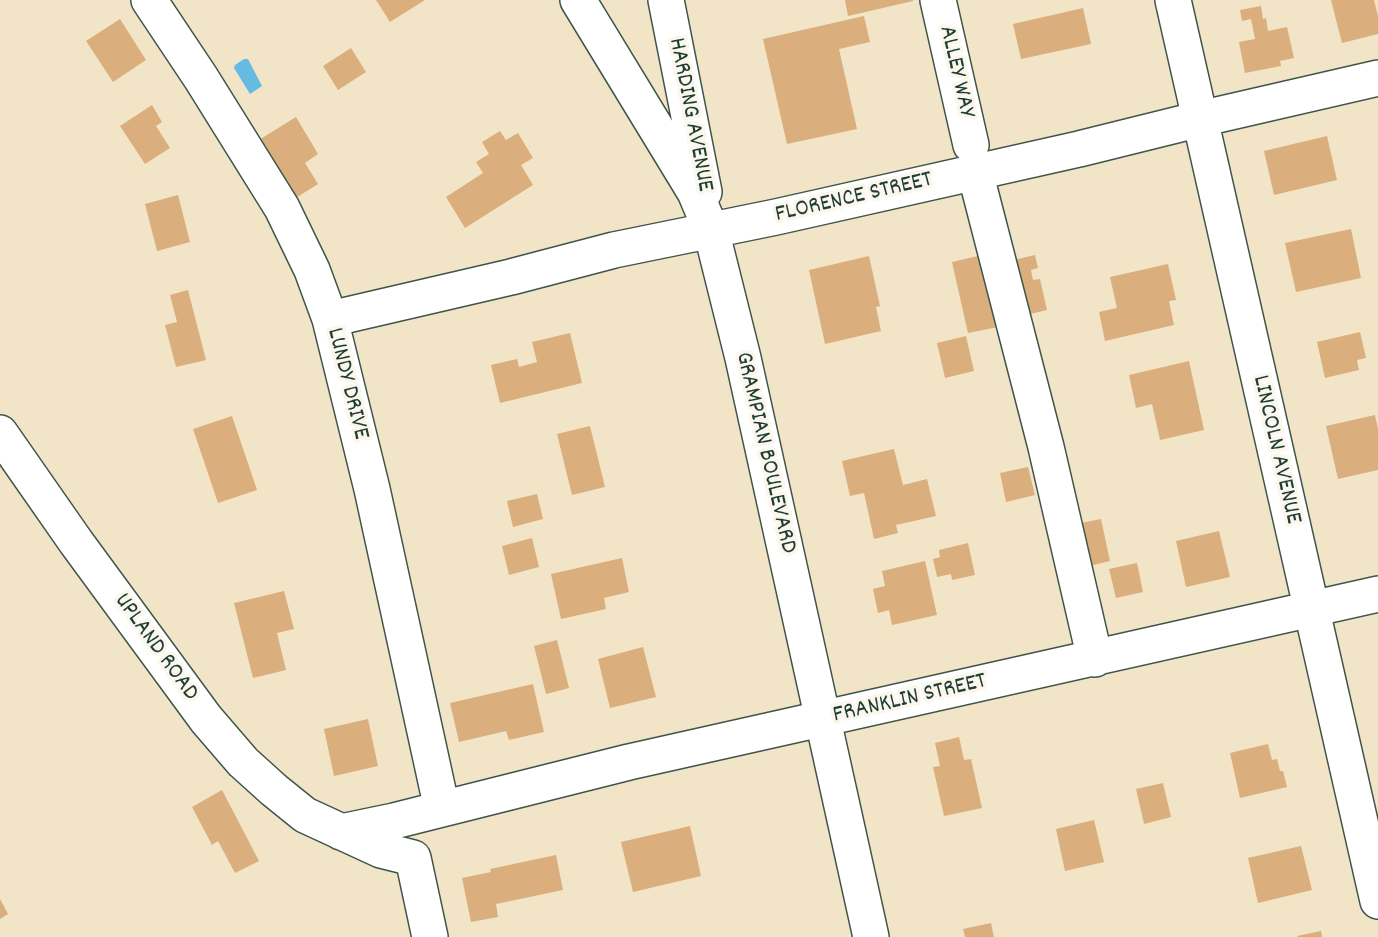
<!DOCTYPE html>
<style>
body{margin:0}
canvas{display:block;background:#f1e4c7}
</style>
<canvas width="1378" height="937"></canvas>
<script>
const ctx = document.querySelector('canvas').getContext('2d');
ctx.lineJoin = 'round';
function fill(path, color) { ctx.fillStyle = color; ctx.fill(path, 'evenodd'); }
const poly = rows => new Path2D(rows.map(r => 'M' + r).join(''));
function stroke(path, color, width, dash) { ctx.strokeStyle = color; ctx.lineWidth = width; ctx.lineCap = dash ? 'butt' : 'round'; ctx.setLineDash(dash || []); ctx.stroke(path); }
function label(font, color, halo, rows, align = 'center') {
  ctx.font = font + ' Dekko,sans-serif'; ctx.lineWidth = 7; ctx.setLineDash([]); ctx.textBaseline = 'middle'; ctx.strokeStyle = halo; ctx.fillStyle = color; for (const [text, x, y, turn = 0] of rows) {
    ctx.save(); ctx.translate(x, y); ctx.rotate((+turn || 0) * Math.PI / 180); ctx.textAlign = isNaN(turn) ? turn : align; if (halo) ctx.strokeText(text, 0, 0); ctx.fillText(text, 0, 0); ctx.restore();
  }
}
fill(poly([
 [244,59,248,59,262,86,250,94,234,68,235,65]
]), '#65bbe2');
fill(poly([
 [376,0,425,0,390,22],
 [845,0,913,0,913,1,848,16],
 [1331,0,1374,0,1378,16,1378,34,1342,43],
 [1261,6,1263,19,1266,18,1268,31,1287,27,1294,58,1280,61,1281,66,1245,73,1239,42,1255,39,1251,19,1242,21,1240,10],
 [1083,8,1091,44,1021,59,1013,24],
 [864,16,870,42,839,49,857,129,787,144,763,39],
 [120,19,146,60,113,82,86,41],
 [351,48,366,72,338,90,323,66],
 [152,105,162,122,156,126,170,148,145,164,120,126],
 [296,117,318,154,305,163,318,184,291,201,254,143],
 [500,131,506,140,518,133,533,158,521,165,533,185,465,228,446,197,483,173,476,162,489,154,482,142],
 [1327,136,1337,180,1274,195,1264,151],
 [178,195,190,242,157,251,145,204],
 [1351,229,1361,278,1296,292,1285,243],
 [982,255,998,327,968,333,952,262],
 [1035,255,1038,268,1031,270,1033,280,1040,279,1047,310,1022,316,1009,261],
 [869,256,880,306,876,307,881,331,825,344,809,270],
 [1168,264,1176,300,1169,301,1174,325,1105,341,1099,312,1117,308,1110,277],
 [188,290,206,360,176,367,165,325,177,322,170,295],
 [1360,332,1366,358,1357,360,1359,370,1325,378,1317,342],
 [570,333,582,383,500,403,491,365,517,359,519,367,537,362,532,342],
 [966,336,974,371,945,378,937,343],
 [1189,361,1204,430,1160,440,1152,404,1136,408,1129,375],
 [1375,415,1378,429,1378,470,1338,479,1326,426],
 [232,416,257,490,218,503,193,429],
 [590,426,605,487,572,495,557,434],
 [894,449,903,485,927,479,936,516,896,525,898,533,874,539,864,493,850,496,842,461],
 [1028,467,1035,495,1006,502,1000,473],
 [537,494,543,519,513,527,507,501],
 [1101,519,1110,561,1086,567,1076,524],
 [1219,531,1230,577,1186,587,1176,541],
 [532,538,539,567,509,575,502,546],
 [968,543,975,575,952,580,951,574,937,577,933,559,940,557,939,550],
 [622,558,629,592,604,598,606,609,561,619,551,574],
 [925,561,937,615,892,625,889,610,878,613,873,589,885,586,882,571],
 [1137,563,1143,592,1116,598,1109,569],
 [284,591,294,629,277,633,286,670,253,678,234,603],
 [557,640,569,688,546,694,534,646],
 [643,647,656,697,610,708,598,659],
 [533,684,544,732,509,740,506,731,459,742,450,703],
 [368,719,378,766,334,776,324,729],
 [959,737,964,760,971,759,982,808,944,816,933,767,940,766,935,743],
 [1268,744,1272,760,1277,759,1280,771,1283,771,1287,787,1240,798,1230,753],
 [1163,783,1171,817,1144,824,1136,789],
 [222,790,259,861,235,873,218,841,212,845,192,807],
 [1094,820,1104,862,1065,871,1056,829],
 [690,826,701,876,633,892,621,842],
 [1301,846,1312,890,1258,903,1248,858],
 [556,855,563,890,496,904,498,917,471,922,462,878,491,872,490,869],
 [0,899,8,914,0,919],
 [991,923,994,937,965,937,963,929],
 [1321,931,1322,937,1298,937,1297,936]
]), '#dbaf7d');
const minor = poly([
 [149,0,201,78,282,208,312,270,330,319,372,489,442,809],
 [578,0,695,192,711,230,743,358,871,937],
 [666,0,704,192],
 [938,0,971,145],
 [1173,0,1378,901],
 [975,172,1046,447,1095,659],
 [330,319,511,277,614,250,776,217,1079,149,1200,119,1378,78],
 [0,433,76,542,206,719,243,762,274,790,305,815,381,850,413,858,430,937],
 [341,832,394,821,629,762,1378,594]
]);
stroke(minor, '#3e564a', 38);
stroke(minor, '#fff', 35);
label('24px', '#1f3d34', '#fbf7ec', [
 ["ALLEY WAY",955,72,77],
 ["HARDING AVENUE",689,115,79],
 ["FLORENCE STREET",854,199,-13],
 ["LUNDY DRIVE",346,384,76],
 ["LINCOLN AVENUE",1275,450,77],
 ["GRAMPIAN BOULEVARD",764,453,77],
 ["UPLAND ROAD",155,648,54],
 ["FRANKLIN STREET",910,700,-13]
]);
</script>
